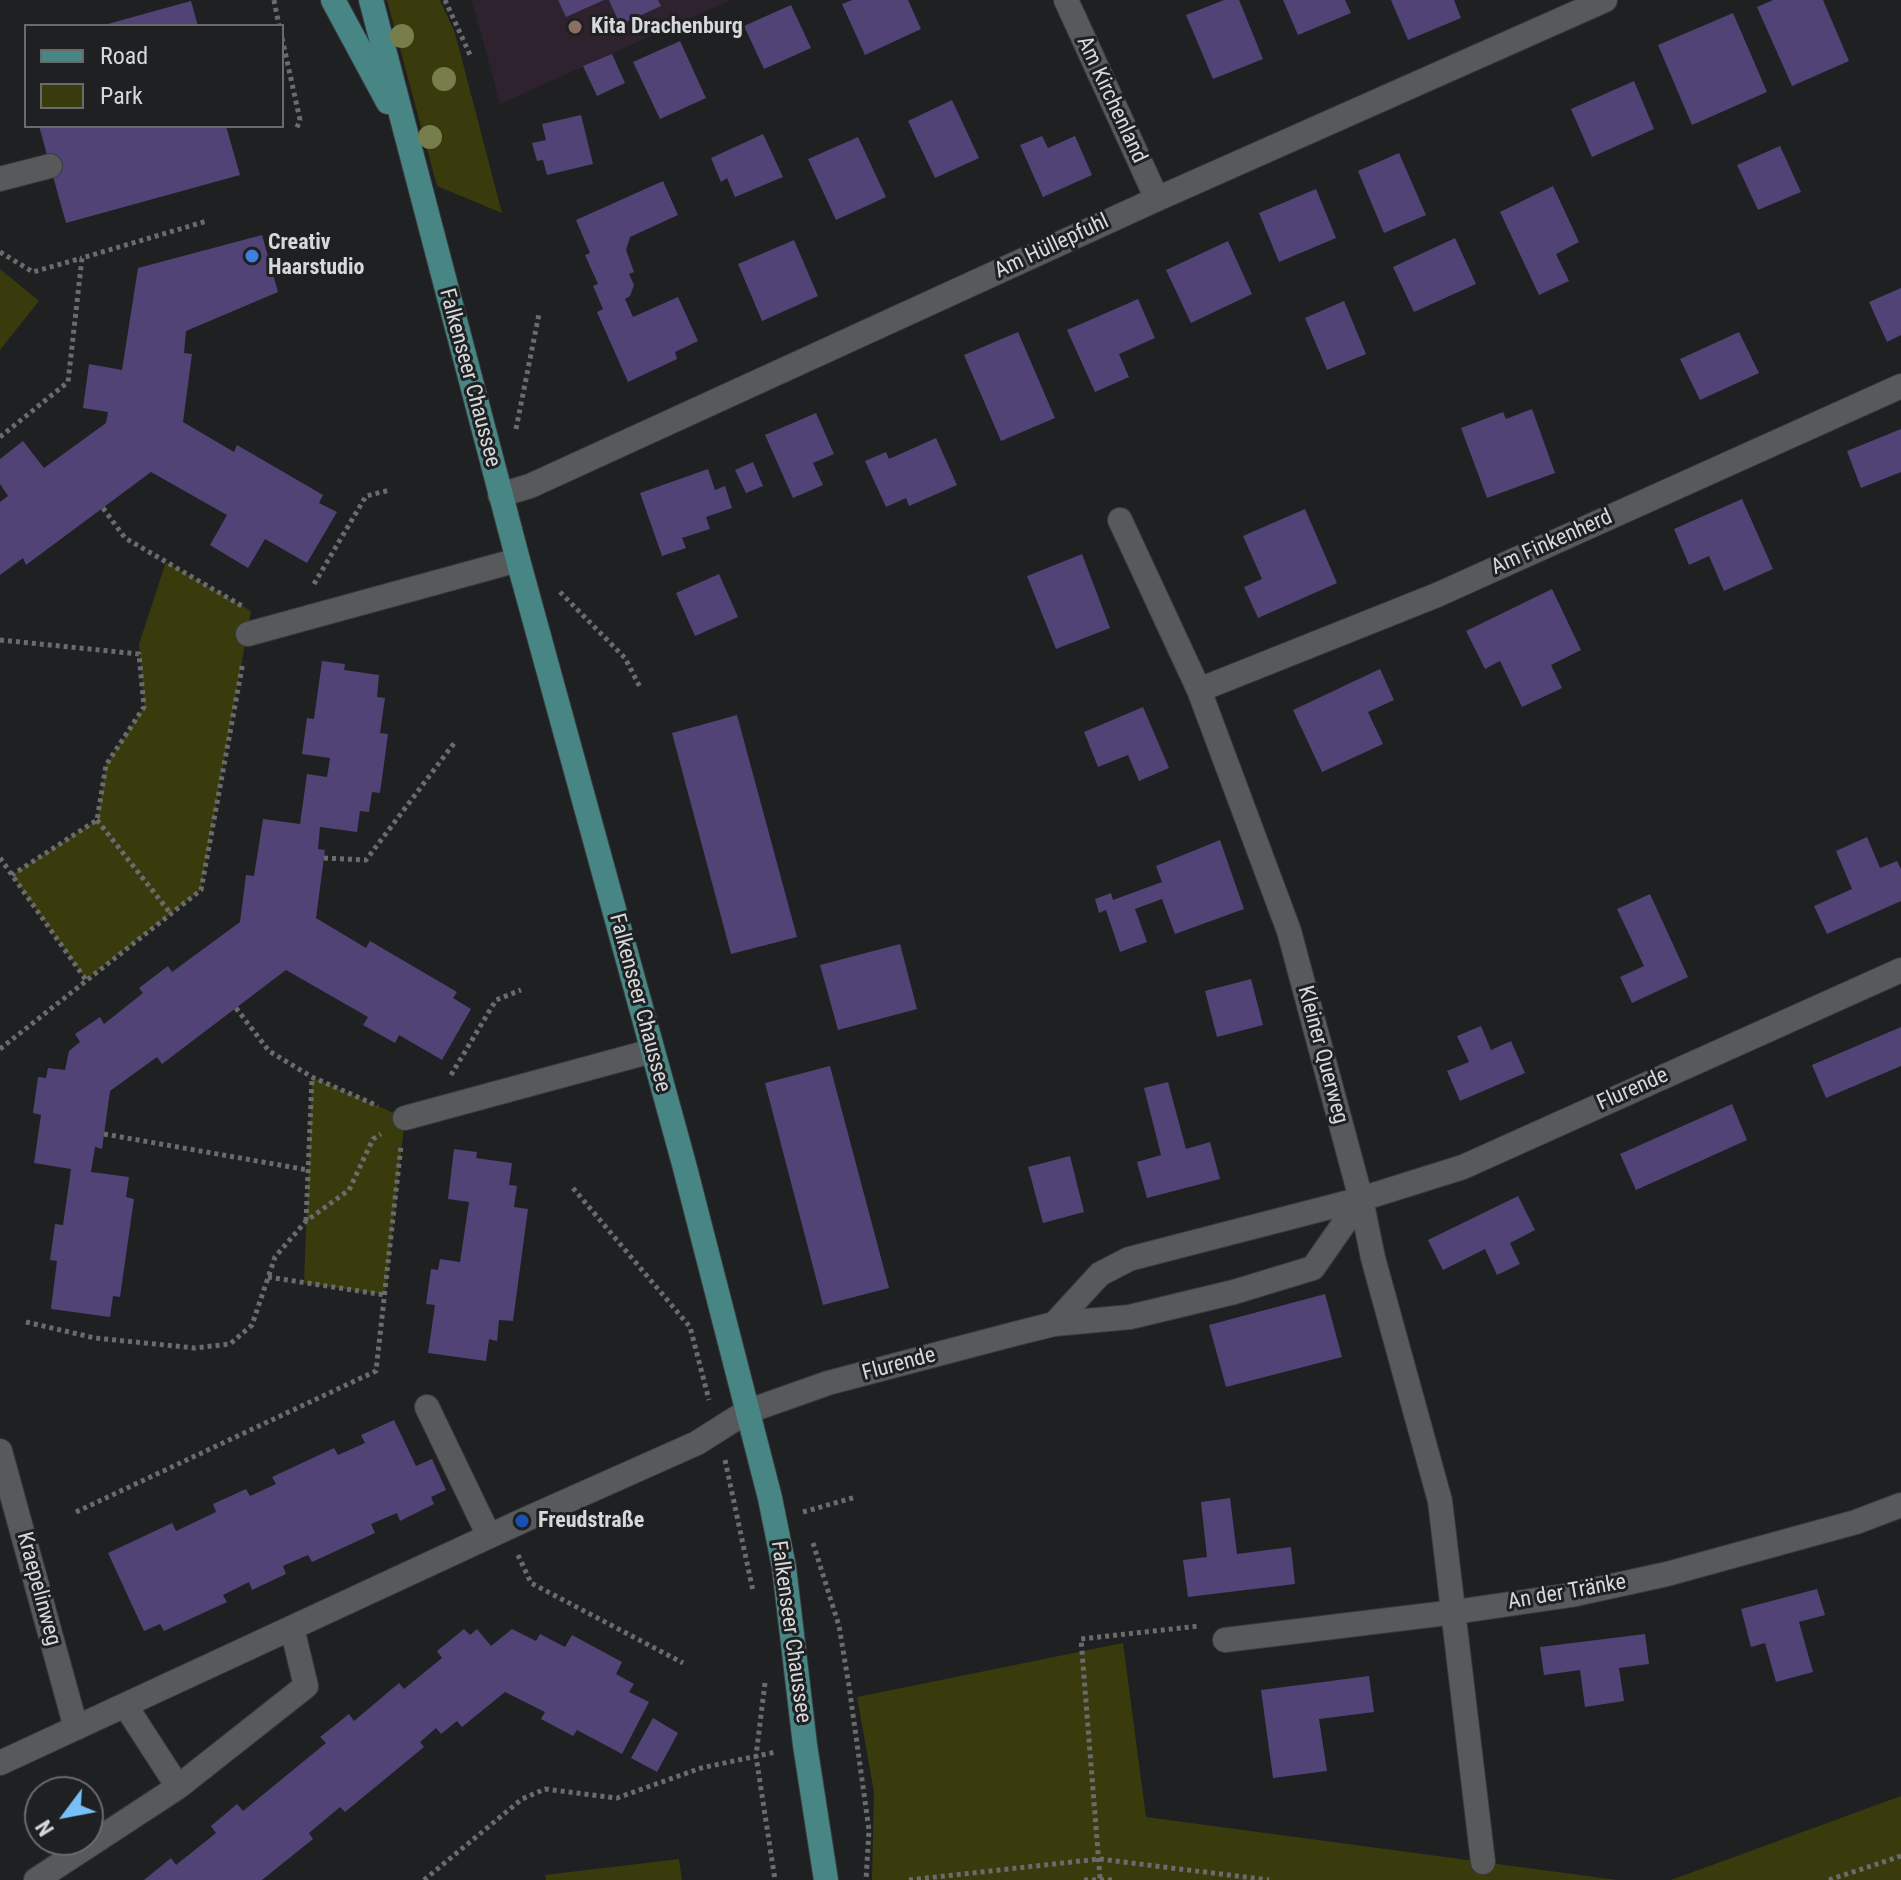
<!DOCTYPE html>
<meta charset="utf-8">
<style>
body{margin:0}
#map{position:relative;width:1901px;height:1880px;overflow:hidden;background:#1e2022;font-family:"Roboto Condensed",sans-serif}
canvas{display:block}
.legend{position:absolute;left:24px;top:24px;width:260px;height:104px;box-sizing:border-box;background:#1e2022;border:2px solid #686a6c;margin:0;padding:10px 14px;list-style:none;font-size:24px;color:#d7d8da}
.legend li{display:flex;align-items:center;gap:16px;height:40px}
.legend b{width:40px;border:2px solid #686a6c}
.north{position:absolute;left:24px;top:1776px;width:80px;height:80px;box-sizing:border-box;background:#1e2022;border:2px solid #686a6c;border-radius:50%;rotate:238deg;font-size:22px;font-weight:700;line-height:32px;text-align:center;color:#d7d8da}
.north::after{content:'';display:block;margin:auto;width:28px;height:36px;background:#77c0f7;clip-path:polygon(50% 0,100% 100%,50% 72%,0 100%)}
</style>
<div id="map">
<canvas width="1901" height="1880"></canvas>
<ul class="legend">
<li><b style="height:10px;background:#488685"></b>Road</li>
<li><b style="height:22px;background:#393b0d"></b>Park</li>
</ul>
<div class="north">N</div>
</div>
<script>
const ctx = document.querySelector('canvas').getContext('2d');
ctx.lineJoin = 'round';
function fill(path, color) { ctx.fillStyle = color; ctx.fill(path, 'evenodd'); }
const poly = rows => new Path2D(rows.map(r => 'M' + r).join(''));
function stroke(path, color, width, dash) { ctx.strokeStyle = color; ctx.lineWidth = width; ctx.lineCap = dash ? 'butt' : 'round'; ctx.setLineDash(dash || []); ctx.stroke(path); }
function label(font, color, halo, rows, align = 'center') {
  ctx.font = font + ' "Roboto Condensed",sans-serif'; ctx.lineWidth = 6; ctx.setLineDash([]); ctx.textBaseline = 'middle'; ctx.strokeStyle = halo; ctx.fillStyle = color; for (const [text, x, y, turn = 0] of rows) {
    ctx.save(); ctx.translate(x, y); ctx.rotate((+turn || 0) * Math.PI / 180); ctx.textAlign = isNaN(turn) ? turn : align; if (halo) ctx.strokeText(text, 0, 0); ctx.fillText(text, 0, 0); ctx.restore();
  }
}
fill(poly([
 [472,0,731,0,500,104]
]), '#2f222f');
fill(poly([
 [387,0,440,0,455,33,502,213,437,186],
 [0,269,39,301,0,350],
 [166,562,251,611,201,890,86,980,12,875,97,820,106,765,144,707,139,644],
 [312,1077,405,1118,385,1295,304,1283],
 [1123,1643,1146,1817,1617,1880,872,1880,874,1792,857,1697],
 [1901,1796,1901,1880,1671,1880],
 [679,1859,682,1880,546,1880,545,1875]
]), '#393b0d');
fill(poly([
 [558,0,604,0,566,17],
 [609,0,658,0,661,6,620,25],
 [852,0,908,0,921,29,865,55,842,4],
 [1224,0,1239,0,1263,59,1213,79,1186,15],
 [1283,0,1345,0,1351,13,1298,35],
 [1391,0,1454,0,1461,18,1408,40],
 [1773,0,1823,0,1849,61,1792,86,1757,7],
 [191,1,198,26,104,26,104,25],
 [791,5,811,48,764,69,744,26],
 [1733,13,1767,92,1692,125,1658,45],
 [680,41,706,98,660,119,633,62],
 [612,54,625,83,597,96,583,66],
 [1634,81,1654,129,1592,157,1571,109],
 [952,100,979,158,935,178,908,121],
 [581,115,593,164,547,175,543,160,537,161,532,143,546,140,542,124],
 [39,126,226,126,240,175,66,223],
 [763,134,783,177,735,197,727,178,721,182,711,158],
 [1042,136,1048,148,1075,136,1092,175,1043,197,1020,145],
 [858,137,886,197,836,220,808,159],
 [1780,146,1801,192,1758,210,1737,165],
 [1399,153,1426,215,1384,233,1358,171],
 [663,181,678,215,630,237,626,250,634,272,629,274,634,285,630,296,625,299,633,317,678,297,698,341,675,352,677,359,628,382,597,312,603,309,593,286,598,284,585,255,590,253,576,220],
 [1553,186,1579,242,1556,254,1569,281,1539,295,1500,212],
 [1316,189,1336,238,1279,262,1259,213],
 [262,235,278,292,186,331,184,353,192,354,183,422,234,452,237,445,323,495,319,503,337,512,307,563,265,539,248,568,210,545,227,515,151,472,26,565,23,558,0,575,0,502,8,496,0,484,0,459,23,441,44,468,106,423,108,412,83,408,89,364,122,370,138,268],
 [1455,238,1476,284,1414,312,1393,267],
 [794,240,818,296,762,321,738,264],
 [1228,241,1252,294,1191,323,1166,270],
 [1901,288,1901,335,1887,342,1869,302],
 [1138,299,1155,338,1119,354,1129,377,1095,392,1067,330],
 [1344,301,1366,354,1327,370,1305,318],
 [1018,332,1055,418,1001,441,964,355],
 [1739,332,1759,373,1700,400,1680,359],
 [1532,409,1555,473,1487,498,1461,428,1503,412,1506,419],
 [816,413,834,454,813,463,823,485,793,498,765,435],
 [1901,429,1901,472,1861,488,1847,451],
 [936,438,957,485,909,506,906,498,886,507,865,461,886,452,889,459],
 [753,462,763,486,746,493,735,470],
 [708,469,715,490,725,486,732,508,706,517,710,529,682,538,686,548,662,556,640,493],
 [1742,499,1773,569,1724,591,1709,556,1689,565,1674,529],
 [1305,509,1337,583,1258,618,1244,587,1262,579,1243,536],
 [1082,554,1110,628,1056,649,1027,576],
 [719,574,738,617,695,636,676,593],
 [1552,589,1581,650,1551,665,1562,688,1522,707,1500,661,1485,669,1466,631],
 [322,661,345,664,344,670,379,675,377,697,385,698,380,733,388,734,380,793,372,792,369,812,360,811,357,832,320,827,318,849,325,850,316,918,366,948,370,941,457,992,453,998,471,1009,442,1060,399,1035,395,1043,363,1025,368,1017,286,970,162,1064,157,1057,110,1091,102,1149,95,1147,91,1172,129,1177,126,1197,134,1199,120,1297,113,1296,110,1317,51,1309,57,1261,50,1260,55,1224,63,1225,71,1169,34,1163,41,1115,33,1113,38,1077,46,1078,48,1068,65,1070,69,1051,80,1042,75,1034,100,1017,104,1024,143,993,139,988,168,966,172,972,240,922,246,875,254,876,263,819,300,824,307,774,327,777,330,758,302,754,307,718,314,719],
 [1380,669,1394,700,1368,712,1383,744,1322,772,1293,710],
 [1143,707,1169,768,1139,781,1128,755,1098,767,1084,732],
 [737,715,797,937,731,954,672,733],
 [1867,837,1880,868,1897,861,1901,869,1901,901,1827,934,1814,906,1852,889,1836,851],
 [1220,840,1244,909,1175,934,1162,899,1135,909,1147,942,1120,952,1106,910,1099,913,1095,899,1111,893,1113,900,1162,882,1156,866],
 [1650,894,1688,977,1632,1003,1620,977,1644,966,1617,909],
 [900,944,917,1009,838,1030,820,965],
 [1251,979,1263,1025,1217,1037,1205,991],
 [1481,1026,1491,1050,1511,1041,1525,1073,1460,1101,1447,1071,1469,1062,1457,1036],
 [1901,1027,1901,1066,1826,1098,1812,1065],
 [830,1066,889,1288,823,1305,765,1083],
 [1168,1082,1186,1149,1210,1142,1220,1179,1147,1198,1137,1162,1161,1155,1144,1088],
 [1732,1104,1747,1140,1636,1190,1620,1154],
 [454,1149,477,1152,476,1158,512,1163,509,1185,517,1186,514,1207,528,1209,513,1321,499,1320,497,1341,489,1339,486,1361,428,1353,435,1305,426,1304,431,1269,438,1270,440,1259,460,1262,469,1202,448,1199],
 [1070,1156,1084,1212,1043,1223,1028,1167],
 [1518,1196,1535,1230,1510,1243,1520,1264,1497,1275,1485,1249,1443,1270,1428,1240],
 [1325,1294,1342,1357,1226,1387,1209,1325],
 [394,1420,416,1466,432,1459,446,1490,431,1497,434,1504,400,1521,397,1513,371,1524,375,1533,312,1562,308,1555,283,1566,286,1574,252,1590,249,1582,223,1595,227,1602,164,1631,160,1624,144,1631,108,1553,172,1523,176,1531,216,1512,213,1504,246,1489,250,1496,276,1484,272,1477,334,1448,338,1455,365,1443,361,1435],
 [1230,1498,1237,1554,1291,1547,1295,1584,1188,1597,1183,1560,1207,1557,1201,1502],
 [1817,1589,1825,1615,1799,1622,1813,1672,1776,1682,1765,1643,1751,1647,1741,1609],
 [464,1629,470,1635,477,1629,491,1646,512,1629,536,1641,540,1634,565,1647,572,1635,622,1662,616,1674,634,1684,629,1692,649,1702,622,1754,577,1730,573,1736,541,1719,545,1712,505,1692,462,1727,457,1721,441,1734,436,1728,420,1742,424,1747,345,1812,340,1807,309,1833,313,1839,262,1880,144,1880,171,1858,176,1865,216,1833,211,1826,237,1804,243,1811,326,1743,320,1737,349,1714,354,1721,399,1683,404,1689,442,1658,437,1651],
 [1645,1634,1649,1664,1619,1668,1624,1701,1585,1707,1580,1670,1544,1675,1540,1647],
 [1369,1676,1374,1712,1319,1719,1327,1771,1273,1778,1261,1690],
 [653,1718,678,1733,657,1772,631,1758]
]), '#524376');
const minor = poly([
 [1066,0,1157,199],
 [0,179,50,166],
 [500,495,530,486,1157,199,1605,0],
 [1120,520,1199,690,1289,931,1361,1199,1373,1258,1440,1501,1483,1862],
 [248,634,518,560],
 [1199,690,1437,595,1901,386],
 [405,1118,652,1051],
 [1054,1324,1100,1274,1129,1259,1361,1199,1463,1167,1901,970],
 [427,1407,489,1536],
 [0,1451,76,1728],
 [1225,1640,1455,1612,1571,1595,1667,1574,1856,1522,1901,1505],
 [125,1705,178,1787,306,1686,292,1628],
 [0,1763,522,1521,697,1443,746,1412,828,1383,1014,1334,1054,1324,1130,1317,1234,1292,1313,1268,1361,1199],
 [36,1880,178,1787]
]);
const major = poly([
 [333,0,388,102],
 [371,0,518,560,684,1164,770,1498,784,1567,805,1745,826,1880]
]);
stroke(minor, '#3a3b3d', 26);
stroke(major, '#3a3b3d', 26);
stroke(poly([
 [274,0,279,26],
 [445,0,471,57],
 [282,38,300,120,296,130],
 [0,252,33,272,82,258],
 [516,429,539,314],
 [0,437,68,382,82,258,207,221],
 [103,508,125,538,242,606],
 [314,584,366,496,390,490],
 [560,592,625,658,641,689],
 [0,640,139,654,144,707,106,765,97,820,12,875],
 [97,820,171,914],
 [0,858,86,980],
 [324,858,366,860,455,742],
 [236,1008,269,1051,312,1077,378,1106],
 [0,1049,201,890,243,662],
 [451,1075,496,1000,521,990],
 [104,1134,308,1170],
 [573,1188,690,1327,709,1400],
 [306,1221,312,1077],
 [268,1277,385,1295],
 [26,1322,95,1338,195,1348,230,1344,252,1325,275,1257,306,1221,349,1190,373,1139,381,1134],
 [725,1460,753,1591],
 [76,1512,376,1371,401,1146],
 [803,1512,856,1497],
 [813,1543,839,1626,849,1686,869,1830,866,1880],
 [518,1555,531,1583,683,1663],
 [765,1683,756,1756,775,1880],
 [1100,1878,1081,1639,1199,1626],
 [424,1880,522,1799,545,1789,617,1798,701,1768,776,1752],
 [909,1880,1099,1859,1269,1880],
 [1084,1880,1114,1880],
 [1829,1880,1901,1856]
]), '#696b6d', 5, [4, 4]);
stroke(minor, '#57595b', 24);
stroke(major, '#488685', 24);
ctx.fillStyle = '#787d4c';
for (const [x, y] of [
 [402,36],
 [444,79],
 [430,137]
]) { ctx.beginPath(); ctx.arc(x, y, 12, 0, 2 * Math.PI); ctx.fill(); }
for (const [x, y, r, color] of [
 [575,27,8,"#8d6e63"],
 [252,256,8,"#3f7fe0"],
 [522,1521,8,"#1a4fb4"]
]) { const dot = new Path2D(); dot.arc(x, y, r, 0, 2 * Math.PI); ctx.fillStyle = color; ctx.fill(dot); stroke(dot, '#1e2022', 3); }
label('bold 22px', '#d7d8da', '#1e2022', [
 ["Kita Drachenburg",591,27],
 ["Creativ",268,243],
 ["Haarstudio",268,268],
 ["Freudstraße",538,1521]
], 'left');
label('22px', '#d7d8da', '#1e2022', [
 ["Am Kirchenland",1111,100,65],
 ["Am Hüllepfuhl",1052,247,-25],
 ["Falkenseer Chaussee",469,378,75],
 ["Am Finkenherd",1552,543,-24],
 ["Falkenseer Chaussee",639,1003,75],
 ["Kleiner Querweg",1322,1055,75],
 ["Flurende",1633,1090,-24],
 ["Flurende",899,1365,-15],
 ["Kraepelinweg",38,1589,75],
 ["An der Tränke",1567,1593,-10],
 ["Falkenseer Chaussee",790,1632,82]
]);
</script>
